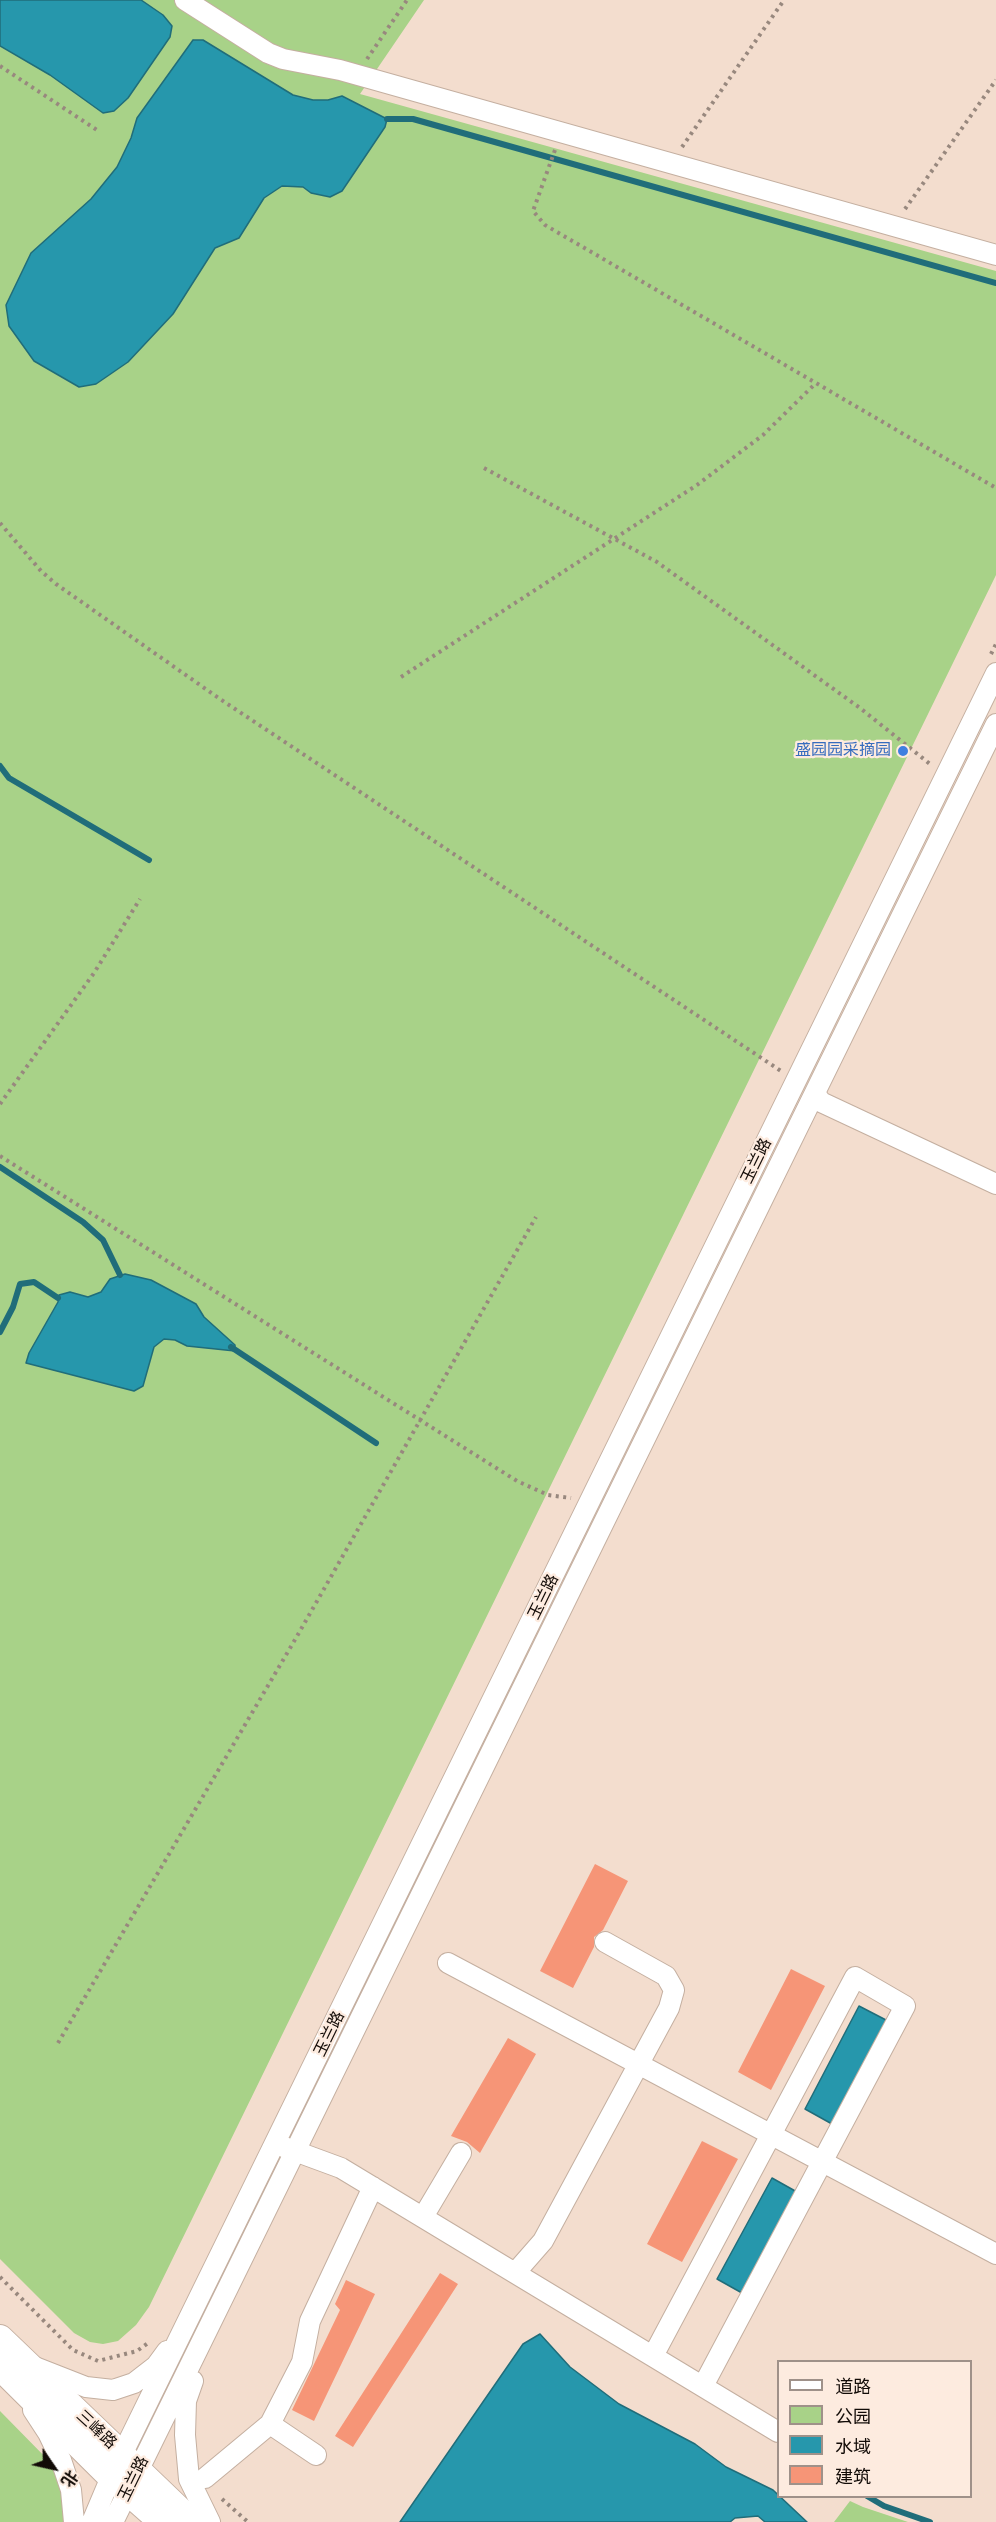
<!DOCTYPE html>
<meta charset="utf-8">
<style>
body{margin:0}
#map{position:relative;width:996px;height:2522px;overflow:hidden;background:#f3ddce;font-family:"DM Sans","Noto Sans SC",sans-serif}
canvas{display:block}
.legend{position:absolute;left:777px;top:2360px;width:195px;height:138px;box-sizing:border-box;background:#fdebdf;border:2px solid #9f9189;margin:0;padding:8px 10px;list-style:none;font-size:18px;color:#120b07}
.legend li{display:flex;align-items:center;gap:12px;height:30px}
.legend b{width:30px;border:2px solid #9f9189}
.north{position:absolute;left:24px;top:2438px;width:60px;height:60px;-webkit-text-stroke:4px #fdebdf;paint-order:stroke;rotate:124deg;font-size:16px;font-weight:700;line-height:24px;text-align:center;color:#120b07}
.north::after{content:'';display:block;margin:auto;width:21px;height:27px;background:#120b07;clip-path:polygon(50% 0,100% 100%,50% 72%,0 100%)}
</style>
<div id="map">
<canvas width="996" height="2522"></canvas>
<ul class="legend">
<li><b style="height:8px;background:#fff"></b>道路</li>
<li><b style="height:16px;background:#a8d288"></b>公园</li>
<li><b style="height:16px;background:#2697ac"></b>水域</li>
<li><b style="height:16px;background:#f69577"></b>建筑</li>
</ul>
<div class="north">北</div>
</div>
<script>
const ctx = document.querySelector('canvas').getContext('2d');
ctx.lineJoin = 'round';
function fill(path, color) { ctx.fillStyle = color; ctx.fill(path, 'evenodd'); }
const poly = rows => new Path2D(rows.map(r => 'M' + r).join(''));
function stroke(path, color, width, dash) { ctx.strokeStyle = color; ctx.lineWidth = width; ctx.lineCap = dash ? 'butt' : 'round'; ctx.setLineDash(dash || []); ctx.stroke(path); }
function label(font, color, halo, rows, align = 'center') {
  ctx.font = font + ' "DM Sans","Noto Sans SC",sans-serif'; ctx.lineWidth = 4.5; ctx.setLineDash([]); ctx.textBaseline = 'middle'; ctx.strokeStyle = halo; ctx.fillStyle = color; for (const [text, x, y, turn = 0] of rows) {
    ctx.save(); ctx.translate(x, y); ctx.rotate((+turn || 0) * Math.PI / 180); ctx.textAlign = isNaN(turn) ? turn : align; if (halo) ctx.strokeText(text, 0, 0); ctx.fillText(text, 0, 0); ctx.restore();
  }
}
fill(poly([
 [0,0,424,0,360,94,996,271,996,575,149,2307,136,2325,118,2341,103,2344,90,2342,74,2333,0,2259],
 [0,2411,53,2465,63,2487,64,2522,0,2522],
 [850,2501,863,2507,908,2522,834,2522]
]), '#a8d288');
const water = poly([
 [0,0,141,0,163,15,172,26,170,37,128,98,114,111,103,113,50,75,0,46,0,0],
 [193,40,203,40,293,95,313,100,328,100,342,96,387,119,385,127,342,191,330,197,311,193,303,187,282,186,264,198,239,238,215,248,173,314,128,362,96,384,79,387,34,361,9,326,6,305,31,253,91,199,117,167,131,138,137,118,193,40],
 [125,1274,151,1280,196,1304,204,1317,235,1345,235,1351,187,1346,175,1340,164,1339,154,1347,143,1386,134,1391,26,1363,29,1353,58,1302,59,1295,70,1292,88,1297,101,1292,110,1279,125,1274],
 [859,2006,886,2020,832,2124,805,2109,859,2006],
 [772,2178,797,2192,742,2293,717,2279,772,2178],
 [540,2334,570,2367,619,2404,695,2444,726,2467,773,2490,807,2522,765,2522,758,2516,735,2518,730,2522,400,2522,523,2344,540,2334]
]);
fill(water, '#2697ac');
stroke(water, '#206d7a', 1.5);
stroke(poly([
 [387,119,413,119,996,283],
 [0,766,9,778,149,860],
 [0,1167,83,1222,103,1240,120,1275],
 [0,1332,13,1307,20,1284,34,1282,58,1298],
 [231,1347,376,1443],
 [867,2496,884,2506,930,2522]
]), '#206d7a', 6);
fill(poly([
 [595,1864,628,1881,603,1930,594,1937,594,1947,573,1988,540,1971],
 [791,1969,825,1986,771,2090,738,2072],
 [508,2038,536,2054,480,2153,467,2142,451,2136],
 [702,2141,738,2159,682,2262,647,2244],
 [440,2273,458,2284,353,2447,335,2436],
 [346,2280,375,2294,314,2421,292,2410,340,2310,335,2304]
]), '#f69577');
const minor = poly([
 [185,0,268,53,283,59,340,70,996,255],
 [815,1093,821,1102,996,1184],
 [448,1963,996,2254],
 [284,2147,341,2168,778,2432],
 [423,2217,461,2153],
 [515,2273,543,2241,669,2008,674,1990,666,1976,605,1942],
 [653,2356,855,1977,905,2006,703,2386],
 [35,2367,86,2387,113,2390,134,2383,156,2366,167,2351],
 [193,2381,186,2401,185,2435,189,2479,210,2522],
 [33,2410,48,2433,61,2460,71,2490,74,2522],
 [270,2424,316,2455],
 [205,2478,270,2424,302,2362,310,2321,373,2187],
 [92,2522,111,2477,996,673],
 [113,2522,996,724]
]);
const major = poly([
 [0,2338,192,2522],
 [0,2367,111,2477,162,2522]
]);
stroke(minor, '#c4afa0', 22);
stroke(major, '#c4afa0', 28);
stroke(poly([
 [367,59,407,0],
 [0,66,100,132],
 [682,147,784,0],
 [555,150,533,211,545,225,996,488],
 [905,209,996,80],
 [484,468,657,562,860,708,930,764],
 [0,523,41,571,56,584,220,699,781,1071],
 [991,654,996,644],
 [401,677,697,485,763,435,816,383],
 [0,1104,94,973,140,899],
 [0,1156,517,1481,548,1495,571,1498],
 [58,2043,296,1638,536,1217],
 [0,2277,73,2350,98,2361,137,2351,148,2343],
 [222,2499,248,2522]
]), '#98887e', 4, [3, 4.5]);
stroke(minor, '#fff', 20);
stroke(major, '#fff', 26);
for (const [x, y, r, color] of [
 [903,751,6,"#3f7fe0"]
]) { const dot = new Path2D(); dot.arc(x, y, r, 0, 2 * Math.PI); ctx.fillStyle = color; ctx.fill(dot); stroke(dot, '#fdebdf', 2); }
label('16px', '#366cbe', '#fdebdf', [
 ["盛园园采摘园",891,751]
], 'right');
label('16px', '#120b07', '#fdebdf', [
 ["玉兰路",757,1161,-64],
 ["玉兰路",544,1597,-64],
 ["玉兰路",330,2034,-64],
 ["三峰路",96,2430,43],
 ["玉兰路",134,2479,-64]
]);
</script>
